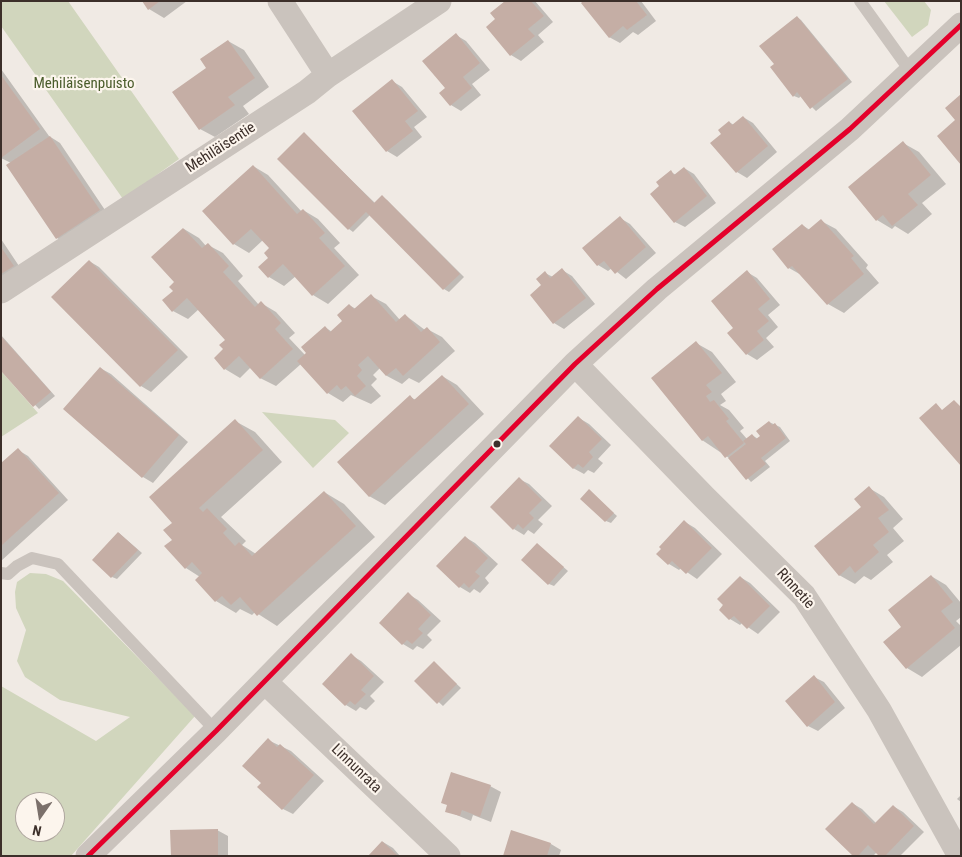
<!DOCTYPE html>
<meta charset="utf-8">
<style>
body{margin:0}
#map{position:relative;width:962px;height:857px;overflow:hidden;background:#f0eae4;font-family:"Roboto Condensed",sans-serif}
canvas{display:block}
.frame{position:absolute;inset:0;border:2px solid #3c2f2a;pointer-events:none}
.north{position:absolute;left:15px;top:792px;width:50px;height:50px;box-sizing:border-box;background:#fcf5ed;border:1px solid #afa69f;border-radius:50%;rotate:193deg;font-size:14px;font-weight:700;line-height:20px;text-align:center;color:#3c2f2a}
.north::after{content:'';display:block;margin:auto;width:18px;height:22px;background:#7b706b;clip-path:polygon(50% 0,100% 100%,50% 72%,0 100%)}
</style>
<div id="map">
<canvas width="962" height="857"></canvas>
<div class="frame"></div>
<div class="north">N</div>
</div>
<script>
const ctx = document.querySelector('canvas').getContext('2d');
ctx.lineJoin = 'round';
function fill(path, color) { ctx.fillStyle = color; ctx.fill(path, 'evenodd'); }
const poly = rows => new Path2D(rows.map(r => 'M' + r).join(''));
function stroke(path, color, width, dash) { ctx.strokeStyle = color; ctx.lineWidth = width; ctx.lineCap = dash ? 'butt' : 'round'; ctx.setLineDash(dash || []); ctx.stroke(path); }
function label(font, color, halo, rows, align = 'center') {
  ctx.font = font + ' "Roboto Condensed",sans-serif'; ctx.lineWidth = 4.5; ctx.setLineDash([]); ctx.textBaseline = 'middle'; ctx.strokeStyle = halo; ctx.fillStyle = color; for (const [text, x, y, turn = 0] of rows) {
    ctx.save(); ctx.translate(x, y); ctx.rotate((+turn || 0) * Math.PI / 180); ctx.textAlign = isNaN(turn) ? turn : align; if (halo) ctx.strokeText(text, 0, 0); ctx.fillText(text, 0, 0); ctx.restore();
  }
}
fill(poly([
 [1,1,68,1,179,159,123,199,1,26],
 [884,1,924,1,931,10,928,25,912,37],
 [1,371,38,413,1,437],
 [262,412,335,420,349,433,313,468],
 [30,573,46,574,63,581,195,716,71,856,1,856,1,686,96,741,130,717,60,700,25,677,17,661,26,630,16,608,15,592,17,582],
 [25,802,55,802,55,832,25,832]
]), '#d1d6bd');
fill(poly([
 [143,1,187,1,164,18,149,9],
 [507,1,535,1,553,22,538,35,544,42,521,61,511,55,488,27,497,19],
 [585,1,641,1,656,21,638,35,633,32,620,43,609,37],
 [797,17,801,20,852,82,816,111,801,96,799,98,794,96,772,67,776,64],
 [456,35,466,41,490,70,472,84,481,95,461,111,451,105,447,88],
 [228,41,244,50,269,87,243,106,249,114,215,137,200,129,208,68],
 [1,69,49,136,60,143,109,216,67,244,57,238,11,163,1,158],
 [392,81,402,87,427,117,414,127,422,137,397,157,387,151],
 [743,117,753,123,777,152,747,178,737,172,723,134,729,122,734,125],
 [304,134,376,204,382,197,387,200,464,277,449,292,444,289,370,215,353,232,349,229],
 [903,143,919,152,946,184,922,203,932,214,908,234,895,226,892,229,877,220],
 [253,166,268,175,302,212,303,210,318,219,340,243,334,248,359,275,328,304,313,295,296,276,284,286,269,277,260,267,270,258,271,248,263,240,249,253,234,244,204,211],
 [684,168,694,174,716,203,685,227,675,222,661,186,671,172,676,175],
 [620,218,630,224,656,253,626,279,612,268,608,271,598,265,584,248],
 [821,221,836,229,868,265,866,268,879,283,844,313,828,304,803,276,789,268,802,225,810,230],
 [184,229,199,238,206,246,208,245,223,253,243,276,238,281,259,305,261,303,276,312,295,333,289,338,305,355,325,327,332,332,344,321,349,305,356,309,371,296,386,304,400,320,405,315,425,330,427,329,442,337,455,351,419,383,409,378,402,384,387,376,380,368,373,375,377,379,371,385,381,396,371,404,351,395,343,402,328,393,301,364,276,386,260,378,251,367,240,378,225,369,227,340,199,309,188,319,173,311],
 [1,239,23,272,1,286],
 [89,261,99,267,188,357,151,392,141,386,53,297],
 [562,270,572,276,595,304,564,329,554,323,531,295,543,286,545,273,553,277],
 [747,272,757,278,780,305,768,315,778,327,766,338,774,347,757,360,747,354,729,333,735,328],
 [1,335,55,396,39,409,1,369],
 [696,343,712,352,736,382,721,394,726,401,720,405,729,410,744,428,740,431,747,439,752,435,758,439,762,436,769,422,780,427,790,441,765,461,770,467,751,482,732,460,702,440],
 [100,368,111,374,188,442,153,483,143,477],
 [442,376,457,385,484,414,385,505,369,496,410,397,416,400],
 [579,418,589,424,611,445,598,459,603,463,594,473,588,470,584,474,573,468],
 [235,421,255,432,282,462,221,517,246,541,242,545,256,554,324,492,344,504,375,537,277,626,255,612,252,615,240,609,236,613,216,601,196,580,200,577,186,568,173,540,174,523],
 [18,450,28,456,68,500,1,561,1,465],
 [519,479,529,484,552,506,538,520,543,524,534,534,528,530,524,535,514,529],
 [869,488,884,497,903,519,893,528,904,541,887,555,893,562,871,580,864,576,855,584,839,575],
 [589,491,617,516,611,523,606,521],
 [685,522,695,528,722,554,697,579,681,568,679,570,669,564,658,554],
 [119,533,142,553,117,579,112,577],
 [465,537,475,543,498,564,485,578,489,583,480,593,474,589,470,593,460,587,438,566],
 [537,544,568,571,554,586,549,584],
 [931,576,946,585,961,603,961,617,956,621,961,626,961,645,922,677,907,668,903,627],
 [740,577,750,583,780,612,758,634,742,623,740,625,730,619,720,610],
 [408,594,418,600,441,621,427,635,432,640,423,649,417,646,413,650,403,644,381,623],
 [351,655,361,661,384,682,370,696,375,701,366,710,360,707,356,711,346,705],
 [434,663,461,688,443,706,416,681],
 [814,677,824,682,845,708,818,731,808,726],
 [268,740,291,751,324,781,293,814,283,809,263,783],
 [490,786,501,792,491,822,473,815,471,821,447,811],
 [961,795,961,802,957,799],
 [852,803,862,809,876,823,893,806,903,812,924,832,900,856,880,856,877,852,873,856,855,856],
 [217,830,228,836,228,856,173,856],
 [383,842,393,848,400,856,370,856],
 [551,844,561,850,559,856,504,856]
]), '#0003');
fill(poly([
 [142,1,160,1,148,10],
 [505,1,531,1,544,16,528,29,535,36,510,56,486,27,495,19,490,13],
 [583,1,636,1,647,15,627,30,623,26,609,38,581,3],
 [797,16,848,79,810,109,797,92,793,97,770,67,774,64,759,46],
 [456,33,480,63,463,77,472,88,450,106,439,93,445,88,422,61],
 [228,40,255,78,228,97,235,105,199,130,172,92,206,68,200,59],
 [1,75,40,129,1,158],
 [392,79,418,111,405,121,413,131,386,152,352,111],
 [961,94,961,165,937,136,955,120,945,108],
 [743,116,768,146,736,173,710,143,721,134,718,130,729,121,732,125],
 [304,132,374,203,382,195,460,274,443,290,366,212,348,230,277,159],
 [50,136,100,210,56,239,6,165],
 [903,141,931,175,908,194,918,205,892,226,883,215,876,221,848,187],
 [253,165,297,214,303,209,325,233,319,238,345,266,312,296,283,264,268,278,258,267,268,258,264,253,269,248,251,229,233,245,202,211],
 [684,167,707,196,674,223,650,194,659,186,656,182,671,170,674,175],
 [620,216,646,247,615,274,604,261,597,266,582,248],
 [821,219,854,256,851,258,864,274,827,305,792,266,788,269,772,249,802,224,808,230],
 [183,228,202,248,208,243,229,266,223,272,255,307,261,301,281,323,275,329,293,349,260,379,239,356,224,370,214,358,223,349,219,345,225,340,187,298,172,312,162,300,173,291,169,287,174,282,151,257],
 [1,247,14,266,1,274],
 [89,260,178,350,140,387,51,297],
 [562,268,586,298,553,324,530,295,541,285,536,279,545,271,550,278],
 [747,270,770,299,758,309,769,321,757,331,764,340,746,355,727,333,733,328,711,301],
 [371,294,396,322,405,314,421,332,427,327,440,342,403,376,396,368,386,376,368,356,358,365,362,370,357,376,366,386,355,396,346,386,341,390,337,385,327,394,297,361,306,353,301,347,325,326,330,332,342,321,337,315,349,304,354,309],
 [1,336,51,392,33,407,1,371],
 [696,341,722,373,706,385,712,392,706,396,710,402,714,400,729,419,726,421,744,443,725,458,708,436,702,441,651,378],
 [100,367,179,435,142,478,63,409],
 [442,375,469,404,369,497,337,462,410,395,414,400],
 [954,400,961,407,961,466,919,418,936,403,942,410],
 [578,416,602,439,589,452,593,457,583,468,578,464,573,469,549,446],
 [235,419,263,450,199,508,203,512,207,508,227,529,223,533,235,546,239,542,252,556,324,491,356,526,257,616,240,597,231,605,222,596,215,602,195,580,202,573,192,562,185,569,164,546,172,540,163,530,172,523,149,497],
 [769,421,772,425,775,423,786,438,761,458,766,464,746,480,728,458,746,444,743,441,752,434,756,439,760,436,756,431],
 [18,448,59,493,1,546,1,463],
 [519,477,542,500,529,513,534,518,523,529,518,524,513,530,490,507],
 [869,486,889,510,878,518,889,532,873,545,879,552,855,573,850,566,839,576,814,546,861,507,854,499],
 [589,489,614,513,605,522,580,499],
 [684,520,712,548,686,574,672,561,668,565,656,554,661,549,659,547],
 [118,532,138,550,111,578,92,560],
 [465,536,488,558,475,572,480,576,469,588,464,583,459,588,436,566],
 [537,543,564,567,548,585,521,560],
 [931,575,953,602,941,611,955,628,906,669,883,642,901,627,888,610],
 [740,576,770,606,747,629,734,616,729,620,719,610,723,605,717,599],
 [408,592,431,615,418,629,423,633,412,644,407,640,402,645,379,623],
 [351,653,374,676,361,690,366,694,355,705,350,701,345,706,322,684],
 [434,661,457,684,437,704,414,681],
 [814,675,835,702,807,727,785,701],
 [268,738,277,747,280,744,314,775,282,810,257,787,261,783,242,766],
 [451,772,491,785,480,817,462,810,460,816,445,812,447,805,441,803],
 [852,802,874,824,893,805,914,826,885,856,879,856,868,845,858,856,853,856,825,829],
 [218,829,218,856,171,856,170,830],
 [511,830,551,843,547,856,503,856],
 [382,841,398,856,368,856]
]), '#c5aea5');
stroke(poly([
 [860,1,911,72],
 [1,573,8,574,17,566,32,558,58,564,216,731]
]), '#cac3bd', 12);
stroke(poly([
 [280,1,328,75],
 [1,291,307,92,328,75,439,1],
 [575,364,704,497,804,596,879,710,960,856],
 [265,682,448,856],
 [88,856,216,731,575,364,657,289,850,129,961,25]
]), '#cac3bd', 25);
stroke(poly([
 [88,856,216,731,575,364,657,289,850,129,961,25]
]), '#e4002b', 5);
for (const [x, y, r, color] of [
 [497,444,4.5,"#3c2f2a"]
]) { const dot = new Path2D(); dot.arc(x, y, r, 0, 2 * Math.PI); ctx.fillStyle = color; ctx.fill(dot); stroke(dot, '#fcf5ed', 2); }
label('15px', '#4a5c2b', '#fcf5ed', [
 ["Mehiläisenpuisto",84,84]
]);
label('15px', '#3c2f2a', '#fcf5ed', [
 ["Mehiläisentie",221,148,-33],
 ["Rinnetie",795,589,48],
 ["Linnunrata",356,769,44]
]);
</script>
